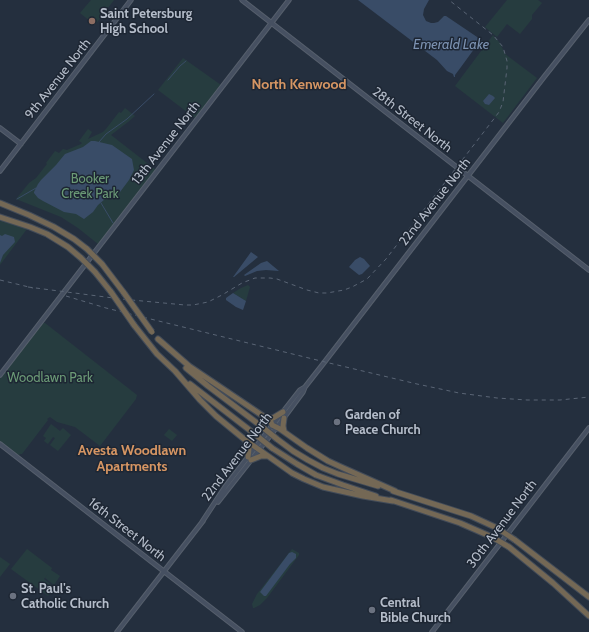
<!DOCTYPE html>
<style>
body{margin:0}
canvas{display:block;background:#242f3e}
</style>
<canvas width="589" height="632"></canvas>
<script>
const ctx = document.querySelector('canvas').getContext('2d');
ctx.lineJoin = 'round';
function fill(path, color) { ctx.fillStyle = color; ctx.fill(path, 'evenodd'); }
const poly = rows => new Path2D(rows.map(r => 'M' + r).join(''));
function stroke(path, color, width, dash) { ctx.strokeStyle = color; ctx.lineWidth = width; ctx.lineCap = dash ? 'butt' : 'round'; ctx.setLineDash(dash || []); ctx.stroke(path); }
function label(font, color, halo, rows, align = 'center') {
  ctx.font = font + ' Cabin,sans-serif'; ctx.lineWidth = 3; ctx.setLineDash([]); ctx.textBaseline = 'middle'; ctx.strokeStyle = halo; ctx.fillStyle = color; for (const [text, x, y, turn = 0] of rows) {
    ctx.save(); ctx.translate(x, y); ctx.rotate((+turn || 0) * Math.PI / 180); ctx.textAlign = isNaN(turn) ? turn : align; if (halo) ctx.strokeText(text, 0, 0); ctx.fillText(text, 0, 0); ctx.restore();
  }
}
fill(poly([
 [91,0,114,0,95,25,80,13],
 [507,0,538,0,542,3,532,15,532,19,520,34,507,24,497,37,485,27],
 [493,35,500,43,505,54,537,78,503,123,455,86],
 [183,58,221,85,195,118,158,90],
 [125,108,135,116,128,122,111,135,156,170,98,244,78,228,61,217,16,199,29,183,36,178,47,164,46,163,55,151,59,153,63,149,67,150,81,144,82,143,79,141,88,129,92,132,88,139,103,132,106,129,119,112,121,113],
 [0,220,27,229,0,265],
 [248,285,250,287,246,301,233,293,241,288],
 [43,323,45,323,137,395,136,399,100,446,75,427,57,422,50,417,47,419,48,420,22,454,20,454,18,456,0,442,0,378],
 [51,424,60,431,63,428,71,435,58,451,50,445,55,438,53,437,48,444,44,441,46,438,43,436],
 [169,429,177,435,172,441,164,435],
 [27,549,52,568,51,570,60,576,54,585,45,578,48,574,44,579,53,586,50,593,48,596,11,569],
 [292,549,299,553,299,555,267,598,260,605,254,608,253,608,252,604,257,594],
 [0,557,10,564,0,577]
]), '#263c3f');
fill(poly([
 [358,0,429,0,424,9,423,15,426,21,431,23,434,23,438,22,444,16,446,16,483,41,483,42,477,45,461,67,455,75,455,77,454,77,453,74,447,71,437,60],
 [489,94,493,96,495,98,489,105,485,104,483,101],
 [91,141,95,141,112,145,132,159,134,170,129,180,120,192,105,199,98,205,93,212,84,219,76,214,64,212,43,201,38,198,34,193,34,192,38,184,41,180,56,165,65,154,83,147],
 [5,234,14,237,15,242,3,255,0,263,0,235,2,236],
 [251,252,258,257,234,277,233,277],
 [360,257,364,259,370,266,362,274,359,275,349,267,355,260],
 [267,261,279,271,266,270,257,271,245,276,244,275,261,263],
 [233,293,246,301,243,310,236,307,226,300,226,298],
 [292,552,296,554,296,558,290,564,266,596,264,596,260,592,289,553]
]), '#394c67');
stroke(poly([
 [168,80,180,66,186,61],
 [99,142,106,134,127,119,154,94],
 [17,199,36,188],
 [101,203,113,223]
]), '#394c67', 1);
const secondary = poly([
 [242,0,589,270],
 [0,128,21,144],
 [0,171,131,0],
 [0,375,289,0],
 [0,444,242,632],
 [218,502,277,427,303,392,305,387],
 [202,522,225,487,261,440,300,390,305,387,323,364,544,77,589,20],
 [117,632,203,521],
 [432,632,589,428]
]);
const highway = poly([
 [0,203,29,215,54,227,74,239,87,249],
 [0,217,30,227,47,234,68,247,81,258],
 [102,264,124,293],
 [95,272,111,292],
 [134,325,157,354,176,372],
 [158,339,189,366,263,416,271,422,272,425,280,429,307,448,328,461,341,467,395,491],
 [186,368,208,386,261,426],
 [175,371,200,400,216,416,244,439,292,473,304,479,323,487,363,496,393,501],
 [190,384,256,435],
 [266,417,269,418,273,418,283,412],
 [284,431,283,426,284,418],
 [277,439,293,451,308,460,323,468,338,474,378,486],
 [246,442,248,446,249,449,248,457],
 [272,448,297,464,316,475,343,485,376,496],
 [251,460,261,456,267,456],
 [393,491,471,516,497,528],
 [391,500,460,523,492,537],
 [515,540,589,597],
 [509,547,553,583,589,616]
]);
stroke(secondary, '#565f6c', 5.5);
stroke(highway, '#434c59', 7);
stroke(secondary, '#465061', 3.5);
stroke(highway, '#746855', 5);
stroke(poly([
 [0,280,33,288],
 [28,287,121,299,185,305,193,305,208,302,222,295,242,283,255,278,270,278,277,279,307,290,319,293,327,293,344,290,352,287,367,279,386,259,493,120,499,112,503,102,507,68,507,61,503,47,493,35,449,0],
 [66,296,106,308,325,362,417,384,459,393,497,398,527,400,560,400,589,397]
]), '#5a6575', 1, [4, 4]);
const highwayBridge = poly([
 [87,249,102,264],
 [81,258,95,272],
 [111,292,134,325],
 [124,293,152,332],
 [261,426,277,439],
 [256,435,272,448],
 [497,528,515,540],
 [492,537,509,547]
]);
stroke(highwayBridge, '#434c59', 7, []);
stroke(highwayBridge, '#746855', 5);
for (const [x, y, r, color] of [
 [92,21,4,"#8d6e63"],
 [337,422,4,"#6b7280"],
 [13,596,4,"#6b7280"],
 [372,610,4,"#6b7280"]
]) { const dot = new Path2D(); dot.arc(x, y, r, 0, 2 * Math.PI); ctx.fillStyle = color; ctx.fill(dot); stroke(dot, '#1d2633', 1.5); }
label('bold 13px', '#b4bcc9', '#1d2633', [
 ["Saint Petersburg",100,14],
 ["High School",100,29],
 ["Garden of",345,415],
 ["Peace Church",345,430],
 ["St. Paul's",21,589],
 ["Catholic Church",21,604],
 ["Central",380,603],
 ["Bible Church",380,618]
], 'left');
label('13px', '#b4bcc9', '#1d2633', [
 ["9th Avenue North",58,79,-52],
 ["28th Street North",412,120,38],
 ["13th Avenue North",166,143,-52],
 ["22nd Avenue North",435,202,-52],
 ["22nd Avenue North",237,457,-53],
 ["30th Avenue North",502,524,-53],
 ["16th Street North",127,530,38]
]);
label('13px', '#6b9a76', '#1d2633', [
 ["Booker",90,179],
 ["Creek Park",90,194],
 ["Woodlawn Park",50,378]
]);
label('italic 14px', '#7c92b1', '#1d2633', [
 ["Emerald Lake",451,45]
]);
label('bold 14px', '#d59563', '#1d2633', [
 ["North Kenwood",299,85],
 ["Avesta Woodlawn",132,451],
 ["Apartments",132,467]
]);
</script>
